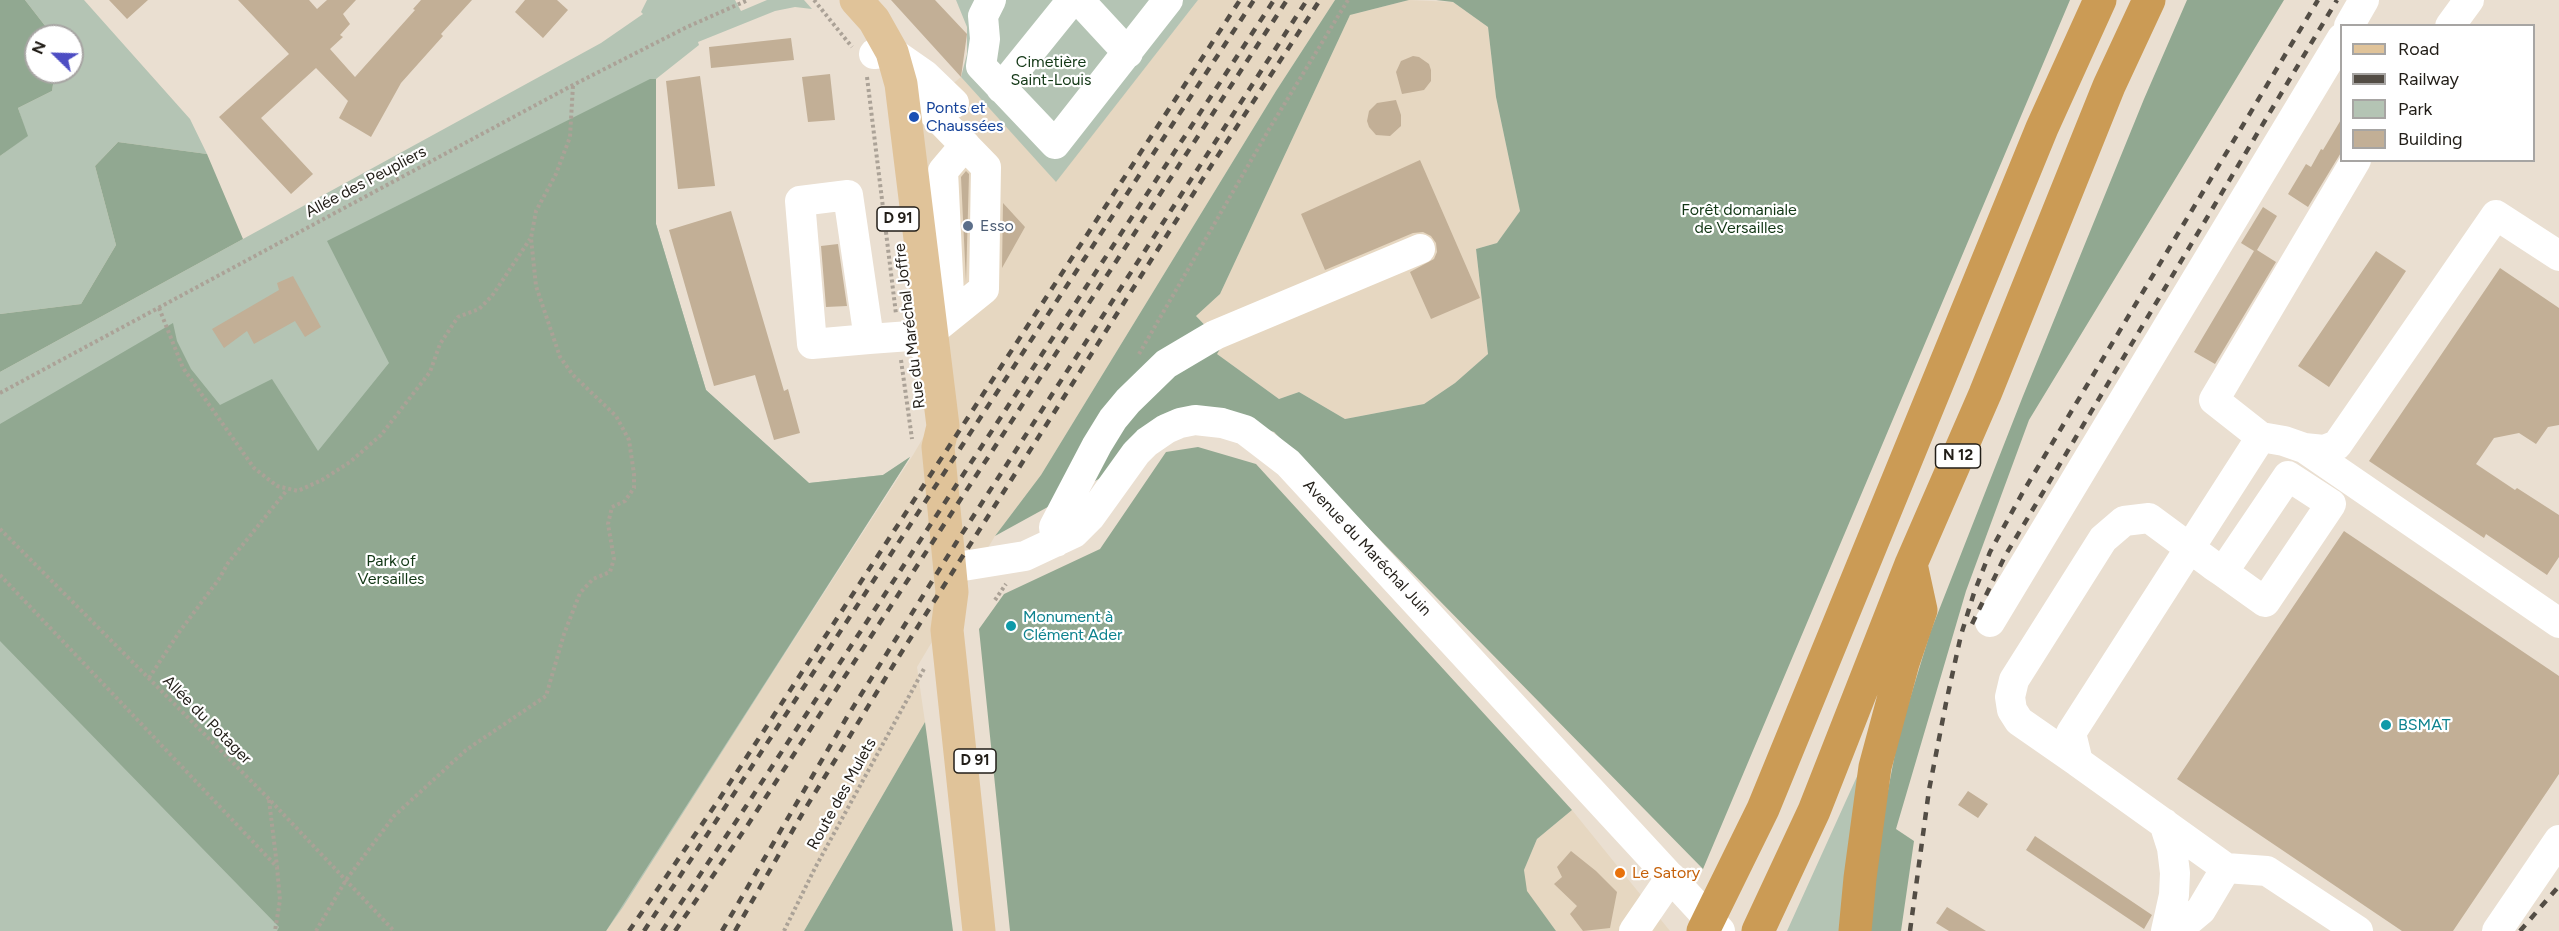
<!DOCTYPE html>
<meta charset="utf-8">
<style>
body{margin:0}
#map{position:relative;width:2559px;height:931px;overflow:hidden;background:#eadfd1;font-family:Figtree,sans-serif}
canvas{display:block}
.legend{position:absolute;left:2340px;top:24px;width:195px;height:138px;box-sizing:border-box;background:#fff;border:2px solid #a7a5a3;margin:0;padding:8px 10px;list-style:none;font-size:18px;color:#221e18}
.legend li{display:flex;align-items:center;gap:12px;height:30px}
.legend b{width:30px;border:2px solid #a7a5a3}
.north{position:absolute;left:24px;top:24px;width:60px;height:60px;box-sizing:border-box;background:#fff;border:2px solid #a7a5a3;border-radius:50%;rotate:293deg;font-size:16px;font-weight:700;line-height:24px;text-align:center;color:#221e18}
.north::after{content:'';display:block;margin:auto;width:21px;height:27px;background:#4d4dc3;clip-path:polygon(50% 0,100% 100%,50% 72%,0 100%)}
</style>
<div id="map">
<canvas width="2559" height="931"></canvas>
<ul class="legend">
<li><b style="height:8px;background:#e0c399"></b>Road</li>
<li><b style="height:8px;background:#534d45"></b>Railway</li>
<li><b style="height:16px;background:#b4c4b4"></b>Park</li>
<li><b style="height:16px;background:#c2af96"></b>Building</li>
</ul>
<div class="north">N</div>
</div>
<script>
const ctx = document.querySelector('canvas').getContext('2d');
ctx.lineJoin = 'round';
function fill(path, color) { ctx.fillStyle = color; ctx.fill(path, 'evenodd'); }
const poly = rows => new Path2D(rows.map(r => 'M' + r).join(''));
function stroke(path, color, width, dash) { ctx.strokeStyle = color; ctx.lineWidth = width; ctx.lineCap = dash ? 'butt' : 'round'; ctx.setLineDash(dash || []); ctx.stroke(path); }
function label(font, color, halo, rows, align = 'center') {
  ctx.font = font + ' Figtree,sans-serif'; ctx.lineWidth = 4.5; ctx.setLineDash([]); ctx.textBaseline = 'middle'; ctx.strokeStyle = halo; ctx.fillStyle = color; for (const [text, x, y, turn = 0] of rows) {
    ctx.save(); ctx.translate(x, y); ctx.rotate((+turn || 0) * Math.PI / 180); ctx.textAlign = isNaN(turn) ? turn : align; if (halo) ctx.strokeText(text, 0, 0); ctx.fillText(text, 0, 0); ctx.restore();
  }
}
fill(poly([
 [1198,0,1335,0,1276,91,1041,475,995,536,917,667,925,722,804,931,606,931,913,455,950,392,917,113,961,77,1056,181],
 [1409,0,1453,2,1488,27,1496,97,1520,211,1497,243,1476,249,1488,354,1455,383,1424,404,1345,419,1299,392,1279,399,1217,354,1215,335,1196,316,1220,294,1350,15],
 [1572,810,1670,931,1556,931,1526,891,1524,870,1537,839]
]), '#e6d7c1');
fill(poly([
 [25,0,84,0,190,119,207,154,118,142,95,166,116,245,81,304,0,314,0,156,27,136,18,108,52,91,55,72,72,72,72,36,53,36],
 [647,0,735,0,741,11,767,0,804,0,812,9,795,7,775,11,698,42,699,45,656,79,656,224,706,390,809,483,883,475,910,457,623,907,606,931,0,931,0,372,601,43,643,14,641,12],
 [956,0,1198,0,1056,182,961,77,967,54,967,27],
 [1859,772,1845,931,1787,931]
]), '#b4c4b4');
fill(poly([
 [0,0,25,0,53,36,36,36,36,72,55,72,52,91,18,108,28,136,0,156],
 [1335,0,1409,0,1350,15,1220,294,1196,316,1223,344,1217,354,1279,399,1299,392,1345,419,1424,404,1455,383,1488,354,1476,249,1497,243,1520,211,1496,97,1488,27,1453,2,1436,0,2070,0,1703,869,1274,432,1217,414,995,536,1041,475,1276,91],
 [2187,0,2284,0,2029,420,1966,591,1896,829,1914,841,1901,931,1869,931,1875,858,1898,738,1930,633,2023,396,2144,99],
 [650,79,656,79,656,224,706,390,809,483,883,475,910,457,606,931,277,931,279,927,0,641,0,424,173,323,177,341,191,369,220,405,272,379,318,451,389,363,327,241],
 [118,142,207,154,243,239,0,372,0,314,81,304,116,245,95,166],
 [1198,447,1256,464,1572,810,1537,839,1524,870,1527,891,1556,931,1010,931,979,629,1004,594,1100,549,1166,452],
 [925,722,953,931,804,931]
]), '#91a891');
fill(poly([
 [109,0,148,0,127,19],
 [238,0,309,0,317,9,327,0,356,0,343,14,350,24,340,35,343,37,330,49,355,77,415,10,413,9,421,0,472,0,441,34,443,36,401,83,371,137,339,118,348,101,316,68,261,118,313,174,291,194,219,117,289,54],
 [525,0,557,0,568,10,543,38,515,12],
 [891,0,935,0,967,34,961,77],
 [791,38,794,60,711,68,709,47],
 [1413,56,1419,57,1429,64,1431,70,1431,81,1424,90,1402,94,1396,72,1401,61],
 [830,74,835,120,808,122,802,77],
 [700,76,715,186,678,189,666,81],
 [1396,100,1401,115,1401,126,1390,136,1376,135,1369,127,1367,121,1369,111,1377,103],
 [2342,118,2342,151,2308,207,2288,194,2306,164,2311,167,2321,149,2323,150],
 [1420,160,1480,298,1431,319,1410,272,1434,259,1437,252,1436,243,1431,236,1423,232,1413,233,1325,270,1301,214],
 [966,171,969,174,966,282,961,177],
 [1003,203,1025,227,1002,268],
 [2263,207,2277,216,2257,250,2276,262,2215,364,2194,352,2254,251,2241,243],
 [731,211,784,391,788,389,800,433,774,440,755,375,714,386,669,230],
 [838,244,847,306,826,307,821,246],
 [2376,251,2406,271,2329,387,2298,366],
 [2500,268,2559,308,2559,425,2548,427,2536,444,2519,433,2494,438,2476,464,2515,490,2517,488,2559,515,2559,557,2547,575,2486,534,2484,538,2369,461],
 [293,276,321,327,305,337,295,321,254,344,247,331,224,348,212,329,279,290,277,283],
 [2344,531,2559,676,2559,774,2453,931,2402,931,2177,779],
 [1968,791,1988,804,1978,818,1958,805],
 [2035,836,2152,915,2144,929,2026,850],
 [1571,851,1596,871,1617,892,1610,928,1583,931,1570,914,1577,906,1554,884,1562,877,1557,867],
 [1947,907,1986,931,1949,931,1936,923]
]), '#c2af96');
stroke(poly([
 [814,0,852,47],
 [867,77,896,314],
 [159,308,183,368,254,468,277,486,298,491,322,480,350,462,381,435,430,372,440,344,458,317,479,309,492,296,530,239],
 [1139,354,1271,126,1348,0],
 [901,360,912,439],
 [0,393,573,85,687,27,748,0],
 [0,529,269,799,394,931],
 [0,575,277,867,280,900,275,931],
 [995,600,1006,584],
 [149,678,180,631,219,579,228,563,287,490],
 [269,800,277,866],
 [316,931,346,880,394,816,466,750,546,696,564,634,580,593,593,579,610,572,614,559,608,524,612,507,625,501,634,488,634,474,629,440,616,416,573,375,560,357,536,286,531,238,536,211,556,174,570,137,573,85],
 [784,931,815,868,925,667]
]), '#aba297', 4, [3, 3]);
stroke(poly([
 [991,0,983,16,985,39,981,66,1055,144,1168,0],
 [1079,0,1128,53],
 [2349,26,2364,0],
 [2450,26,2469,0],
 [874,54,892,52,925,75,954,103],
 [901,84,912,91,986,167,984,289,932,331],
 [1001,88,1072,0],
 [2356,160,2214,400,2261,437,2284,441,2304,448,2324,450,2337,445,2496,215,2559,256],
 [950,316,943,171,965,145],
 [869,339,812,344,800,201,848,195,869,339,910,336,935,356],
 [2304,448,2559,623],
 [1056,542,1054,527,1097,445,1113,419,1128,401,1166,364,1215,335,1420,249],
 [951,568,1025,556,1074,533,1090,517,1136,453,1147,442,1166,429,1180,423,1195,420,1222,423,1245,430,1288,463,1720,931],
 [1990,622,2342,38],
 [2078,762,2019,721,2012,710,2010,697,2014,680,2103,539,2124,521,2149,518,2210,563,2214,566,2223,572,2265,602,2331,504,2288,476,2223,572],
 [2164,823,2172,848,2175,873,2174,895,2166,931],
 [2226,868,2267,871,2358,931],
 [1634,931,1671,877],
 [2176,931,2201,910,2226,868,2078,762,2071,733,2261,437],
 [2497,931,2559,840]
]), '#fff', 30);
stroke(poly([
 [856,0,874,20,892,52,901,84,943,426,938,447,952,592,947,630,979,931]
]), '#e0c399', 33);
stroke(poly([
 [1703,931,1763,809,2042,128,2100,0],
 [1758,931,1814,811,1911,564,1985,394,2109,86,2149,0],
 [1855,931,1860,878,1875,767,1903,663,1921,610,1911,564]
]), '#cb9b55', 33);
stroke(poly([
 [1972,624,2005,556,2337,0],
 [629,931,718,801,1240,0],
 [644,931,1254,0],
 [662,931,737,820,1274,0],
 [675,931,747,826,1287,0],
 [722,931,847,717,956,543,1307,0],
 [735,931,805,809,896,661,1211,166,1320,0],
 [1910,931,1929,790,1946,703,1961,635,1974,593,1990,552,2023,492,2318,0],
 [2520,931,2559,886]
]), '#534d45', 4.5, [8, 8]);
for (const [x, y, r, color] of [
 [914,117,6,"#1a4fb4"],
 [968,226,6,"#5c6f8a"],
 [1011,626,6,"#0f9aa8"],
 [2386,725,6,"#0f9aa8"],
 [1620,873,6,"#e8710a"]
]) { const dot = new Path2D(); dot.arc(x, y, r, 0, 2 * Math.PI); ctx.fillStyle = color; ctx.fill(dot); stroke(dot, '#fff', 2); }
for (const [x, y, w] of [
 [898,219,42],
 [1958,456,45],
 [975,761,42]
]) { const box = new Path2D(); box.roundRect(x - w / 2, y - 12, w, 24, 4.5); ctx.fillStyle = '#fff'; ctx.fill(box); stroke(box, '#221e18', 1.5); }
label('bold 15px', '#221e18', null, [
 ["D 91",898,219],
 ["N 12",1958,456],
 ["D 91",975,761]
]);
label('16px', '#123715', '#fff', [
 ["Cimetière",1051,62],
 ["Saint-Louis",1051,80],
 ["Forêt domaniale",1739,210],
 ["de Versailles",1739,228],
 ["Park of",391,561],
 ["Versailles",391,579]
]);
label('16px', '#164399', '#fff', [
 ["Ponts et",926,108],
 ["Chaussées",926,126]
], 'left');
label('16px', '#221e18', '#fff', [
 ["Allée des Peupliers",366,182,-28],
 ["Rue du Maréchal Joffre",910,326,-97],
 ["Avenue du Maréchal Juin",1367,548,47],
 ["Allée du Potager",207,720,45],
 ["Route des Mulets",842,794,-61]
]);
label('16px', '#4e5e75', '#fff', [
 ["Esso",980,226]
], 'left');
label('16px', '#0d838f', '#fff', [
 ["Monument à",1023,617],
 ["Clément Ader",1023,635],
 ["BSMAT",2398,725]
], 'left');
label('16px', '#c56008', '#fff', [
 ["Le Satory",1632,873]
], 'left');
</script>
